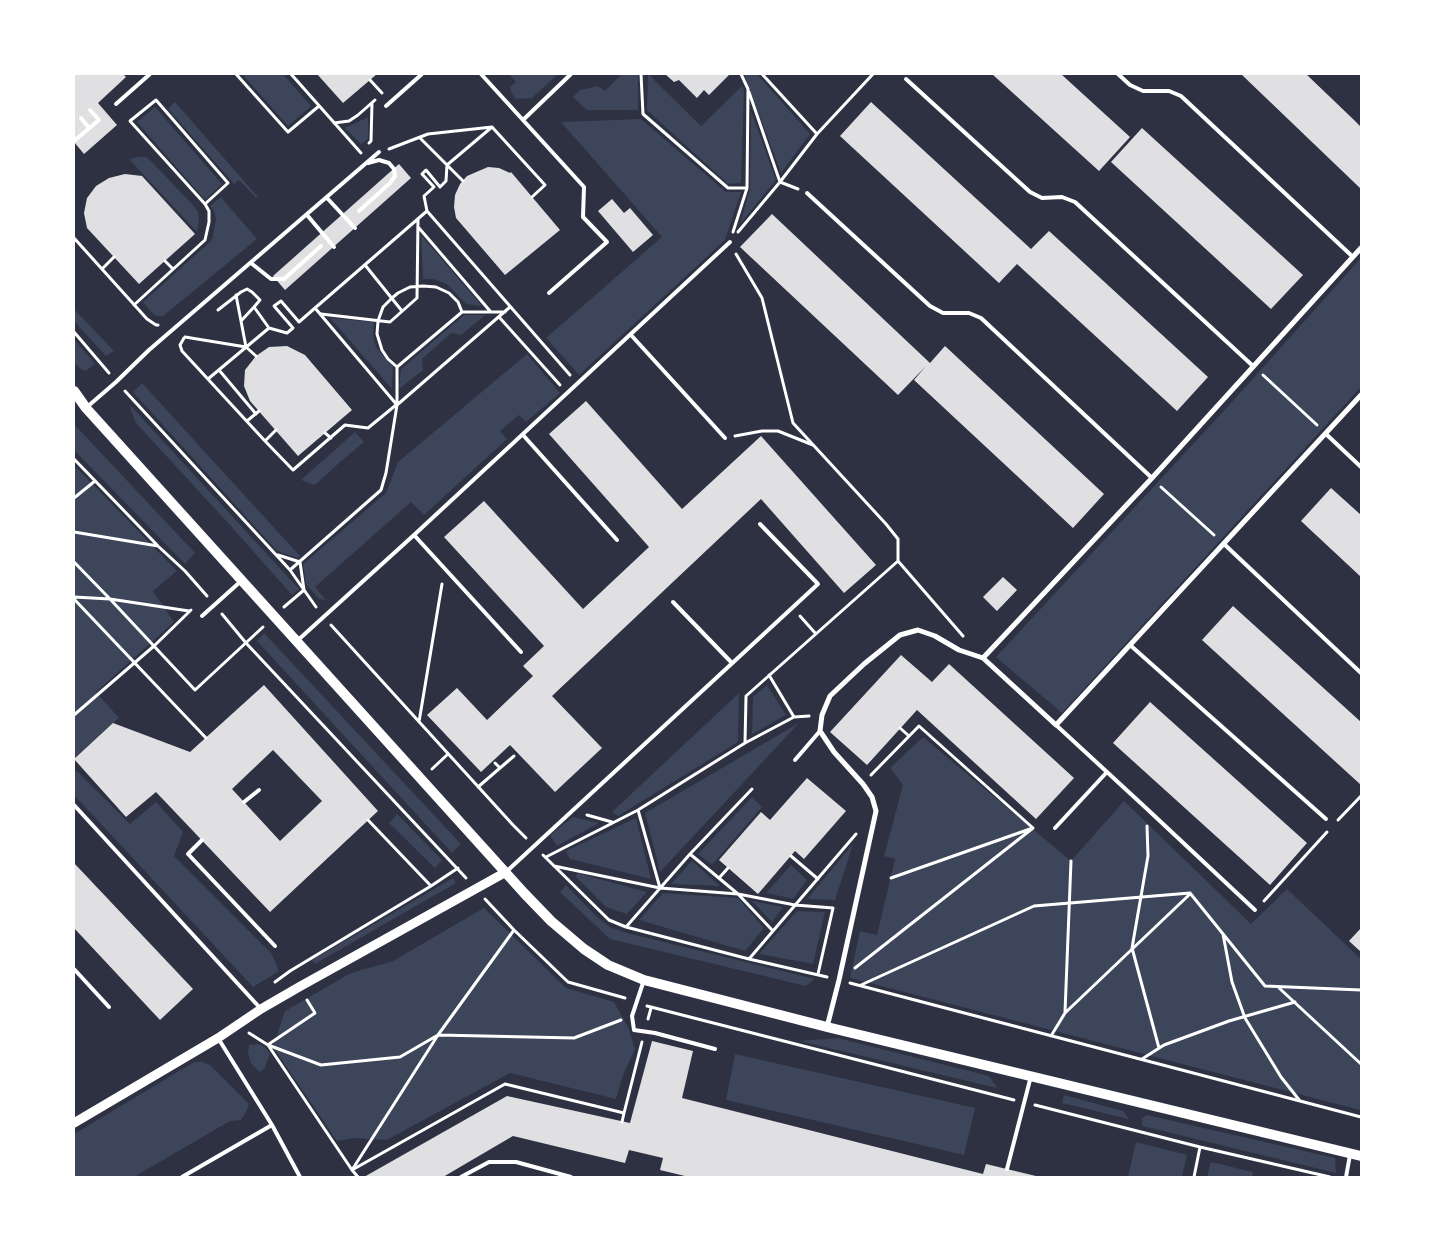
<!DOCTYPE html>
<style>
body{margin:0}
#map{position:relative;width:1435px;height:1251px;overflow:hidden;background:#2d3142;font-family:Inter,sans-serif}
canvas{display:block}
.frame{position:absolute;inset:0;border:75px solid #fff;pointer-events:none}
</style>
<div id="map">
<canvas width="1435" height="1251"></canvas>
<div class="frame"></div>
</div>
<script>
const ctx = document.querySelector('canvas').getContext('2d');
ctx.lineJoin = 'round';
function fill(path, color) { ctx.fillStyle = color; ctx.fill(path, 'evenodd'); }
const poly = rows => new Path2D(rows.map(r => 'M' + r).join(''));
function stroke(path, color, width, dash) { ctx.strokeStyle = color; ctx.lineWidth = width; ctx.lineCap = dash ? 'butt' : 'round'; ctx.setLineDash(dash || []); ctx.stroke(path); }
fill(poly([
 [242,74,283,74,311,106,288,126],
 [509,74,558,74,532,98,516,99,512,94,510,87,516,82],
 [622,74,638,74,638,110,587,110,573,97,580,90,598,86,605,91],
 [648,74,701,126,742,86,744,91,741,183,728,184,647,110],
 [744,74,757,74,810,134,781,173],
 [175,102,258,197,256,198,239,180,234,184,168,109],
 [155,107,222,184,205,200,137,122],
 [751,111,776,180,740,224,750,189],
 [368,117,368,139,361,144,345,128],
 [641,119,726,192,741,192,725,240,579,375,546,338,662,237,561,122],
 [139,157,146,157,151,161,193,205,198,212,199,220,197,232,129,159],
 [221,197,257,239,163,316,157,316,152,313,143,302,212,240,216,220,214,211,210,206],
 [421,235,482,306,466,304,447,284,433,279,423,279],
 [1361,258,1361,387,1062,713,996,657,1231,403],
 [74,309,114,351,106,356,74,321],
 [464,315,485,315,461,335,451,333,422,359,423,370,399,389,401,369],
 [330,318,374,322,373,335,376,347,393,367,392,389],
 [74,339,95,364,85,371,81,369,74,363],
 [527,354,560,393,526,422,519,415,500,431,507,439,424,515,411,502,315,587,326,600,319,599,306,584,303,564,386,493,398,462],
 [142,383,299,555,300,556,298,558,277,551,133,392],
 [130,405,299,589,292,595,229,524,136,423,131,411],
 [74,424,195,553,185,564,74,450],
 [355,432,364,442,339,463,315,485,301,480],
 [74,465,177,571,153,591,174,622,96,692,119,718,74,758],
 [264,633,461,844,452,853,257,641],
 [767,685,786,715,752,734,753,697],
 [739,693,738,742,618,816,612,812],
 [799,723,660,872,645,813],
 [923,737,1071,861,1124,801,1251,924,1287,889,1361,959,1361,1104,1360,1110,850,978,860,931,877,935,895,859,884,856,903,785,890,768],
 [77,771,130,824,156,802,183,832,174,856,271,953,279,971,253,987,74,795,74,773],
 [752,797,762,807,712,865,698,854],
 [397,814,442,860,435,868,389,823],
 [573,817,599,823,557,846,550,835],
 [636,818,651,879,570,859,566,851],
 [853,844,835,900,807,899],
 [692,861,720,886,671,884],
 [791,865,807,880,793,899,766,893],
 [577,873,647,892,627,914,606,907,576,877],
 [453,878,456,883,315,964,312,960],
 [566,885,596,916,610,927,627,933,815,979,806,986,610,939,560,892],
 [663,893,738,898,764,928,745,951,639,920],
 [752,901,783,907,772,922],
 [484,908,566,988,614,1002,629,1029,635,1050,624,1072,616,1099,510,1073,387,1140,354,1138,337,1141,273,1047,285,1011,351,973,393,961],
 [797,911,825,912,813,964,759,954],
 [838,1038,989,1076,997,1088,799,1041],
 [259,1044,265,1047,270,1054,264,1069,259,1072,251,1063,248,1053,249,1045],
 [735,1054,975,1108,964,1155,726,1100],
 [194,1062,202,1062,210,1065,249,1104,247,1110,241,1120,230,1121,134,1177,74,1177,74,1134],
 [1064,1095,1123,1111,1129,1119,1062,1103],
 [1147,1115,1335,1158,1336,1173,1142,1126,1142,1118],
 [1136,1142,1187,1155,1182,1177,1128,1177],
 [1211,1162,1253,1172,1252,1177,1207,1177]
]), '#3c4559');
fill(poly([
 [74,74,123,74,126,77,98,103,117,125,84,154,74,142],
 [317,74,377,74,343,103],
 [665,74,730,74,709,95,704,90,697,98,679,80,674,82],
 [992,74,1061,74,1130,137,1099,171],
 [1241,74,1306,74,1353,119,1361,127,1361,189],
 [871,102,1031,249,1049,231,1208,377,1177,411,1017,264,999,283,840,136],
 [1142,128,1303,275,1271,309,1111,162],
 [399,164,411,178,285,290,273,276],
 [488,167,499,168,510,173,511,172,560,230,505,275,456,218,454,207,455,195,460,184,467,176],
 [125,174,142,176,195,234,139,284,87,228,84,213,87,198,96,186,109,178],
 [612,199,624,213,630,208,653,235,633,252,598,211],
 [772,214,930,363,945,346,1104,494,1073,528,914,380,926,366,898,395,740,247],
 [287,346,305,355,352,410,298,456,250,401,244,386,245,370,256,356,269,347],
 [586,401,682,509,761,436,876,565,844,593,761,499,552,696,602,748,555,792,510,745,481,772,427,715,457,688,487,720,533,676,523,666,544,646,444,537,484,501,583,609,649,547,549,434],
 [1331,488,1361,515,1361,577,1301,521],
 [1003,577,1017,590,997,611,983,597],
 [1233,606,1361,722,1361,785,1202,640],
 [901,655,932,682,949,664,1074,778,1036,819,917,710,867,765,830,732],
 [264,685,378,811,270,912,156,792,126,817,74,759,113,723,190,752],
 [273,750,322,801,280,841,232,789],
 [1150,702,1307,843,1270,885,1113,743],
 [807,778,846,811,804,859,795,851,758,894,719,860,761,812,770,820],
 [74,863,193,989,160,1020,74,928],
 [1361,928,1361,952,1349,941],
 [652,1041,693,1051,682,1098,983,1174,986,1164,1040,1177,689,1177,660,1170,663,1158,629,1150,625,1163,513,1136,443,1177,364,1177,507,1096,630,1123]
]), '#e0e0e3');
stroke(poly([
 [236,74,288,132,319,106],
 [291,74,361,153],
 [641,74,643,114,728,188,747,188],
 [762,74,817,134],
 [370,80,382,93],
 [749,92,780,182,798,189],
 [334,123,349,121,358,115,375,100],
 [492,127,545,185,532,197],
 [420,138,463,181],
 [369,143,371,141,372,103],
 [389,149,428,134,492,127],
 [427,211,424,196,434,187,422,174,426,170,440,187,446,181,447,165,492,127],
 [419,228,490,311],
 [733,232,747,188,748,89,741,74],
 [738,232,780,182,817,134,873,74],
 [74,238,147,319,156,325,158,325],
 [736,254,762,298,793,423,886,524,898,539,898,561,746,696,745,743],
 [165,261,173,269],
 [365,265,402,311],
 [102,269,114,257],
 [134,305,205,240,209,222,209,211,205,204,130,121,156,100,228,183,205,204],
 [510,307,397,405,315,308,427,211,570,375],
 [218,310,241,292,247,289,252,292,260,300,254,307,269,328,287,333,293,328,274,306,281,301,299,322,315,308],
 [321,314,390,322,417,298,418,219],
 [499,317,560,385],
 [241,321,254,307],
 [74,332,109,373],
 [185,337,246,347,236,295],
 [184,338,180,345,182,351,265,441],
 [246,347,256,356],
 [397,367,388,359,382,350,377,334,378,321,383,307,392,298,398,293,410,287,423,286,436,287,449,293,458,302,462,312],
 [219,370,256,414],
 [1263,375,1317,425],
 [208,379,269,328],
 [125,391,290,570,316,607],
 [247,421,259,411],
 [276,430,265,441,293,470,345,425,368,428,396,405],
 [325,433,331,438],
 [735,436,762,431,778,431,813,445],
 [74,459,159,547,185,571,207,596],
 [1161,487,1214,535],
 [74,498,95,481],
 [74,532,158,546],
 [278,555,300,562,304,590,284,607],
 [898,561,963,636],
 [74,562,110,599,189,611],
 [290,570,381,490,386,473,397,405,397,367,462,312,505,312],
 [74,597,110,599,195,690,263,627],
 [74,599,206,738],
 [222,614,246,643,466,878],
 [800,616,816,634],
 [331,625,513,825,526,838],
 [769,675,794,717],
 [74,715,154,646,191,610],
 [419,722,442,584],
 [900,728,909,736],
 [500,768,514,756],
 [432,769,448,754],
 [871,775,919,726,1033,828],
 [478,787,500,768,495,763],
 [638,810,660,888],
 [587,815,612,822],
 [368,820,431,886],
 [1338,820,1361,796],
 [1147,826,1148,856,1132,948,1159,1048],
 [690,854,738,894,773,931],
 [543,855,609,920,626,927,749,959,827,977],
 [791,856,818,879],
 [546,857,638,810,745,743,794,717,809,716],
 [554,866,660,888,738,894,795,905,833,908,818,974],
 [719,878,728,868],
 [891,878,1030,829],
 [1190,893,1265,986,1361,990],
 [485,899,514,930,568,982,625,998],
 [1264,901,1327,832],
 [626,927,690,854,752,789],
 [1223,934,1232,982,1245,1018,1281,1077,1300,1101],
 [749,959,856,834],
 [855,968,1033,828],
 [275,982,290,971,431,886,458,868],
 [850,983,1361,1117],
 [861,985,1034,906,1190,893],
 [1278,987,1361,1064],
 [647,1006,1014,1100],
 [1065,1012,1071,861],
 [648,1019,651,1008],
 [249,1033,268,1045,352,1170,505,1084,624,1113,642,1042],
 [1051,1036,1065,1013,1190,894],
 [269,1044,315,1013,307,1000],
 [268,1045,321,1065,400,1057,438,1035,574,1038,621,1020],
 [1142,1059,1164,1045,1229,1021,1295,1002],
 [1035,1105,1200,1147,1330,1177],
 [622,1122,624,1113],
 [358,1177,352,1170,438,1035,514,930],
 [1194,1177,1200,1147]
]), '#fff', 3);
stroke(poly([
 [481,74,584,187,583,217,607,242,549,293],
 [1118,74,1130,85,1143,91,1169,91,1181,96,1353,257],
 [906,79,1030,192,1042,198,1062,197,1075,202,1253,366],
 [116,104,150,74],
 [386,106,422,74],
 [81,118,89,128],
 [523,120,571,74],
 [74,141,99,120,90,110],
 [807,193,930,306,943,313,969,313,981,318,1152,478],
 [327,198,355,228],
 [359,211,390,183,395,176,394,169,389,163,379,160,368,163],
 [307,215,334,247],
 [251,263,271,279,284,279,321,246],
 [631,335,725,438],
 [87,407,116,382,149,350,379,152],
 [1326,434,1361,467],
 [523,435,617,540],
 [414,535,521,652],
 [1224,544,1361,673],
 [673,602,732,663],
 [202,616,240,582],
 [297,641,414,535,730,242],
 [1130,645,1326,819],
 [1056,725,1146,808,1255,910],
 [795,760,820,731],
 [244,802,259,790],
 [74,805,261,1009],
 [1055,828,1107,772],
 [202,840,188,854,275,946],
 [506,872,818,584,760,524],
 [74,969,109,1007],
 [644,980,632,1016,634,1030,655,1033,715,1049],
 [218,1038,272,1125,300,1177],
 [1007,1169,1031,1076],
 [182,1177,272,1125],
 [461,1177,489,1162,516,1162,571,1177],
 [1346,1177,1350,1155]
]), '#fff', 4);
stroke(poly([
 [983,658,1152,478,1361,248],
 [827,1027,839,980,876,811,872,797,863,784,834,752,820,731,822,715,830,696,864,664,900,635,918,630,935,636,959,650,983,658,1056,725,1361,395]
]), '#fff', 5);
stroke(poly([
 [74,1123,218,1038,261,1009,299,987,506,872]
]), '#fff', 9);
stroke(poly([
 [74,391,86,408,524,893,551,921,584,949,608,965,644,980,827,1027,1361,1156]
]), '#fff', 10);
</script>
